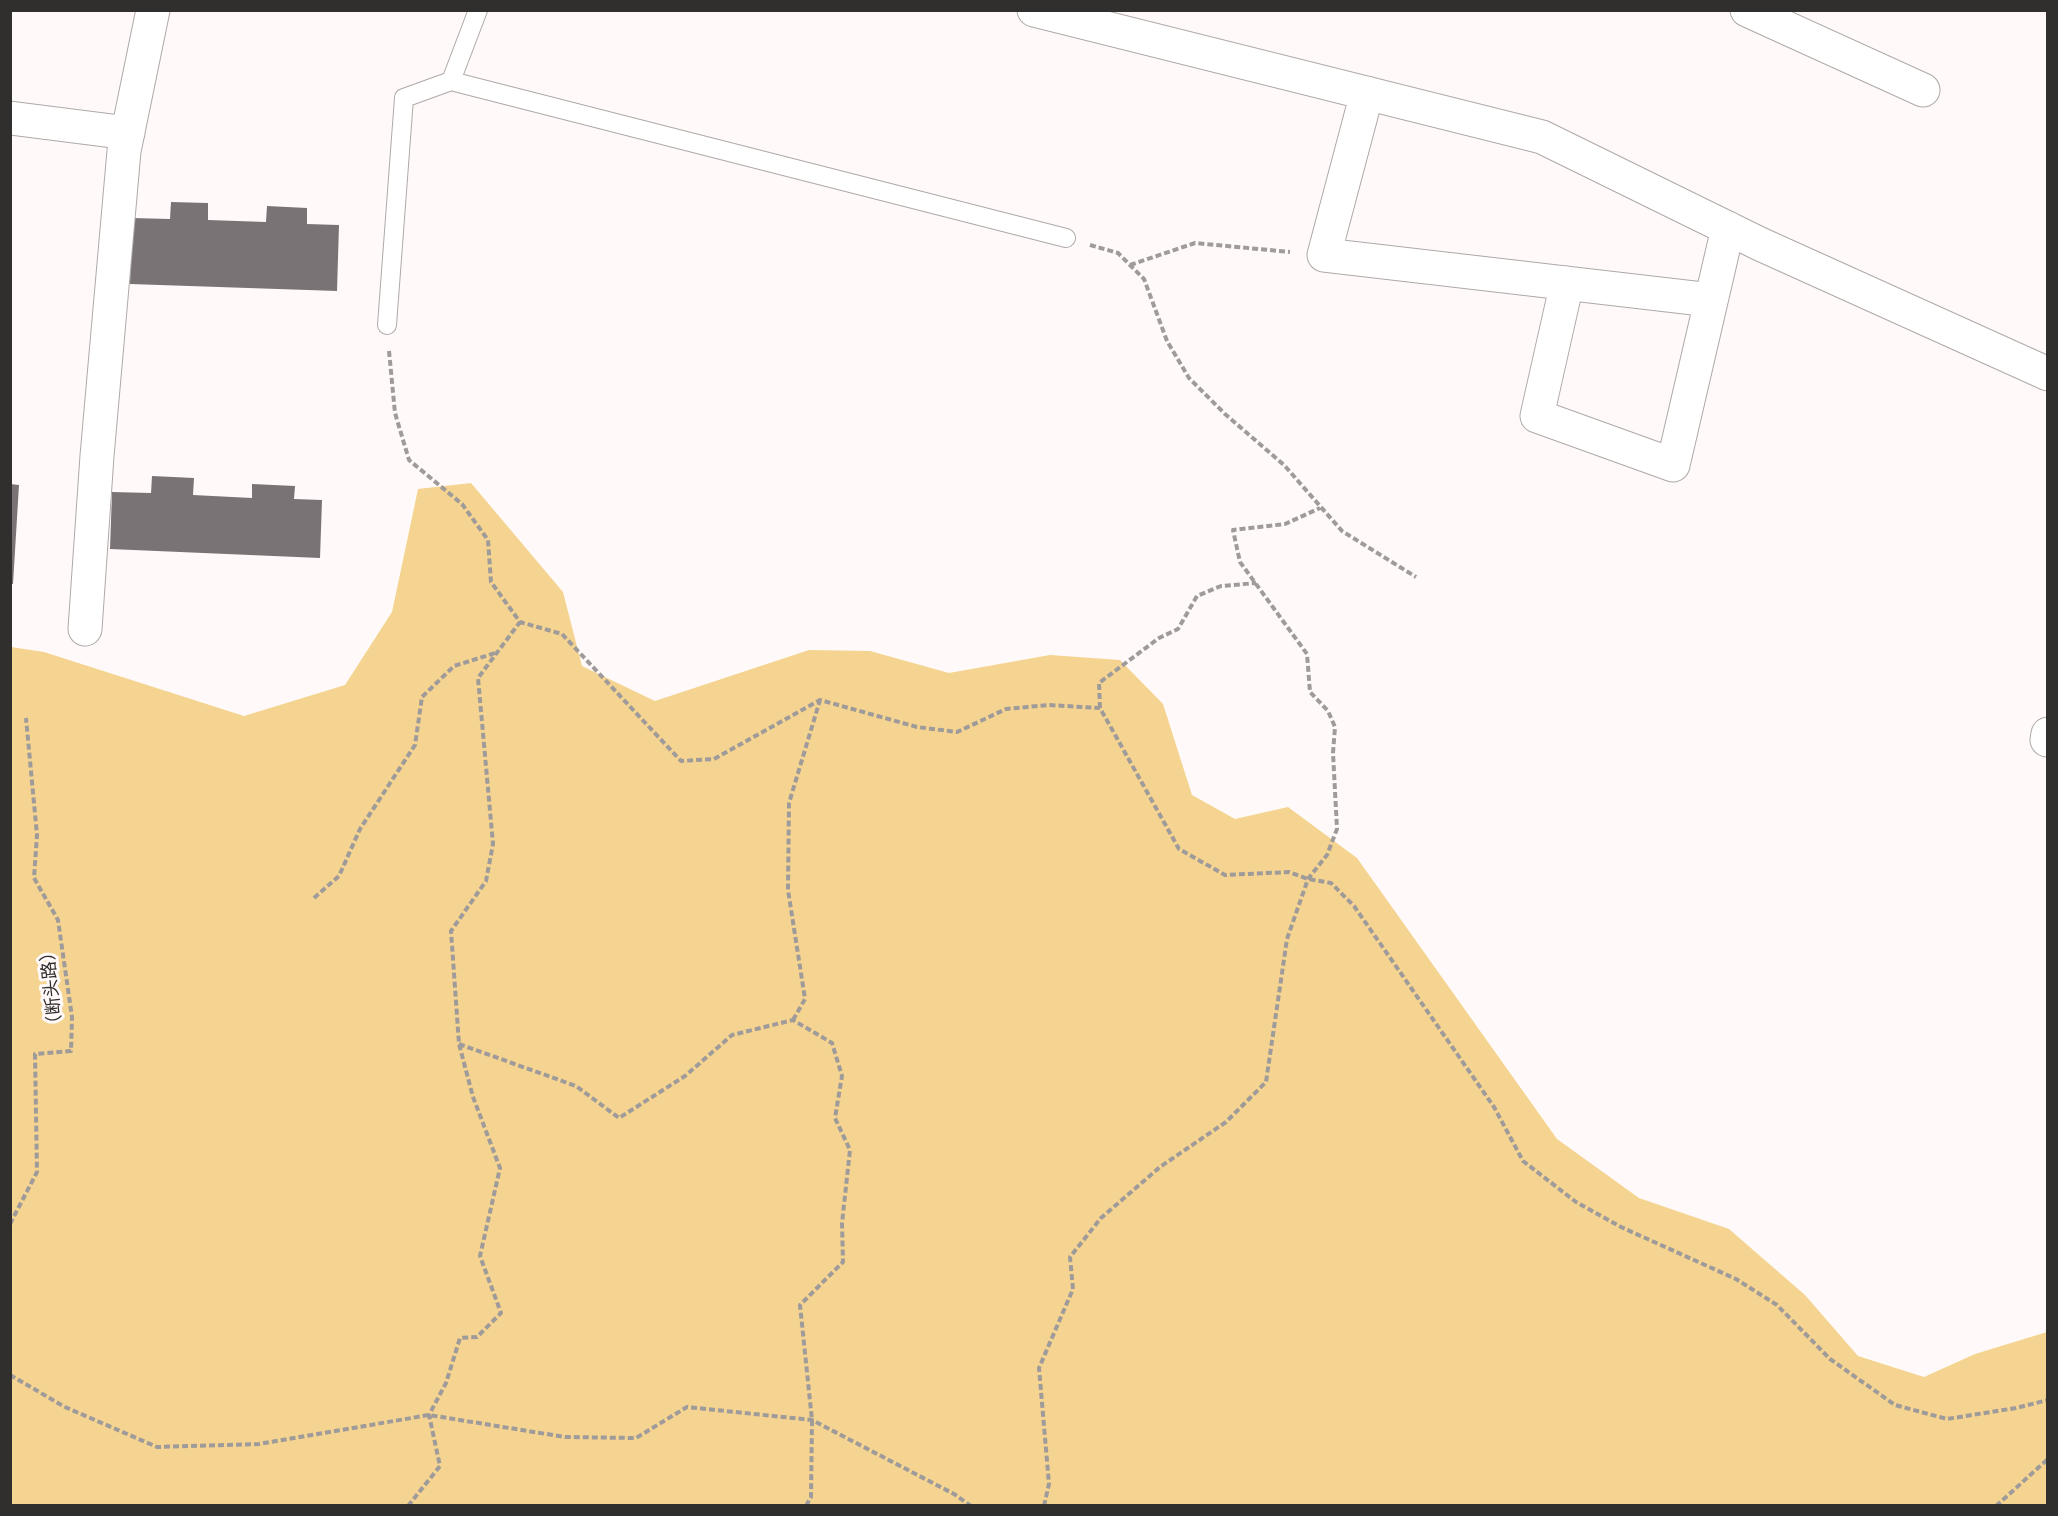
<!DOCTYPE html>
<meta charset="utf-8">
<style>
body{margin:0}
#map{position:relative;width:2058px;height:1516px;overflow:hidden;background:#fffaf9;font-family:Merriweather,serif}
canvas{display:block}
.frame{position:absolute;inset:0;border:12px solid #312f2e;pointer-events:none}
</style>
<div id="map">
<canvas width="2058" height="1516"></canvas>
<div class="frame"></div>
</div>
<script>
const ctx = document.querySelector('canvas').getContext('2d');
ctx.lineJoin = 'round';
function fill(path, color) { ctx.fillStyle = color; ctx.fill(path, 'evenodd'); }
const poly = rows => new Path2D(rows.map(r => 'M' + r).join(''));
function stroke(path, color, width, dash) { ctx.strokeStyle = color; ctx.lineWidth = width; ctx.lineCap = dash ? 'butt' : 'round'; ctx.setLineDash(dash || []); ctx.stroke(path); }
function label(font, color, halo, rows, align = 'center') {
  ctx.font = font + ' Merriweather,"Noto Sans SC",serif'; ctx.lineWidth = 6; ctx.setLineDash([]); ctx.textBaseline = 'middle'; ctx.strokeStyle = halo; ctx.fillStyle = color; for (const [text, x, y, turn = 0] of rows) {
    ctx.save(); ctx.translate(x, y); ctx.rotate((+turn || 0) * Math.PI / 180); ctx.textAlign = isNaN(turn) ? turn : align; if (halo) ctx.strokeText(text, 0, 0); ctx.fillText(text, 0, 0); ctx.restore();
  }
}
fill(poly([
 [471,483,563,592,582,666,655,701,809,650,870,651,949,673,1050,655,1120,660,1163,704,1192,795,1235,819,1288,807,1357,858,1557,1139,1639,1198,1729,1229,1805,1295,1858,1356,1924,1377,1975,1354,2047,1332,2047,1505,11,1505,11,647,44,652,244,716,345,685,392,612,418,489]
]), '#f4d490');
fill(poly([
 [171,202,208,203,208,220,266,222,267,206,307,208,307,224,339,225,337,291,130,284,132,218,170,219],
 [152,476,194,478,193,495,252,498,252,484,295,486,294,499,322,500,320,558,110,549,112,492,151,493],
 [10,484,19,485,13,584,10,584]
]), '#797375');
const lane = poly([
 [478,10,451,81,1066,238],
 [387,325,404,98,451,81]
]);
const street = poly([
 [1034,10,1542,137,1760,244,2048,374],
 [1747,10,1923,90],
 [1367,93,1324,255,1711,300],
 [10,118,128,133],
 [1567,283,1537,416,1673,465,1728,228],
 [85,629,97,456,124,151,153,10],
 [2047,740,2048,734]
]);
stroke(lane, '#aea9a7', 20);
stroke(street, '#aea9a7', 35);
stroke(poly([
 [1090,245,1118,253,1144,279,1167,341,1189,378,1225,414,1284,465,1342,531,1416,577],
 [1130,265,1195,243,1290,252],
 [389,351,395,413,409,460,462,504,488,540,491,582,520,622,562,634,681,761,714,759,820,700,917,727,957,732,1006,709,1048,705,1100,708,1179,849,1225,875,1289,872,1308,879,1331,883,1354,906,1494,1107,1523,1161,1576,1202,1621,1227,1736,1279,1777,1305,1830,1359,1895,1405,1947,1419,2016,1408,2048,1400],
 [1100,708,1099,683,1159,638,1178,629,1197,596,1221,586,1256,583],
 [314,898,339,876,360,829,415,745,422,697,454,666,495,653],
 [793,1020,805,999,788,890,789,803,820,700],
 [459,1044,576,1086,619,1118,685,1076,732,1035,793,1020,832,1043,842,1076,835,1118,850,1150,842,1223,843,1262,800,1305,812,1420,811,1497,806,1506],
 [10,1224,37,1172,35,1054,71,1051,72,1017,58,920,34,878,37,835,26,718],
 [10,1375,65,1407,157,1447,259,1444,429,1415,565,1437,636,1438,687,1407,812,1420,954,1494,971,1506],
 [408,1506,440,1466,429,1415,446,1383,460,1338,477,1337,501,1313,480,1256,500,1168,473,1097,459,1044,451,931,486,881,493,844,478,678,520,622],
 [1044,1506,1049,1484,1039,1368,1073,1289,1070,1257,1101,1218,1160,1167,1226,1122,1266,1082,1287,939,1308,879,1327,855,1337,829,1333,753,1335,727,1328,711,1310,692,1307,654,1240,562,1233,530,1285,524,1320,508],
 [1996,1506,2048,1459]
]), '#9f9b9a', 4, [6, 3]);
stroke(lane, '#fff', 18);
stroke(street, '#fff', 33);
label('18px', '#312f2e', '#fffaf9', [
 ["（断头路）",52,988,-96]
]);
</script>
